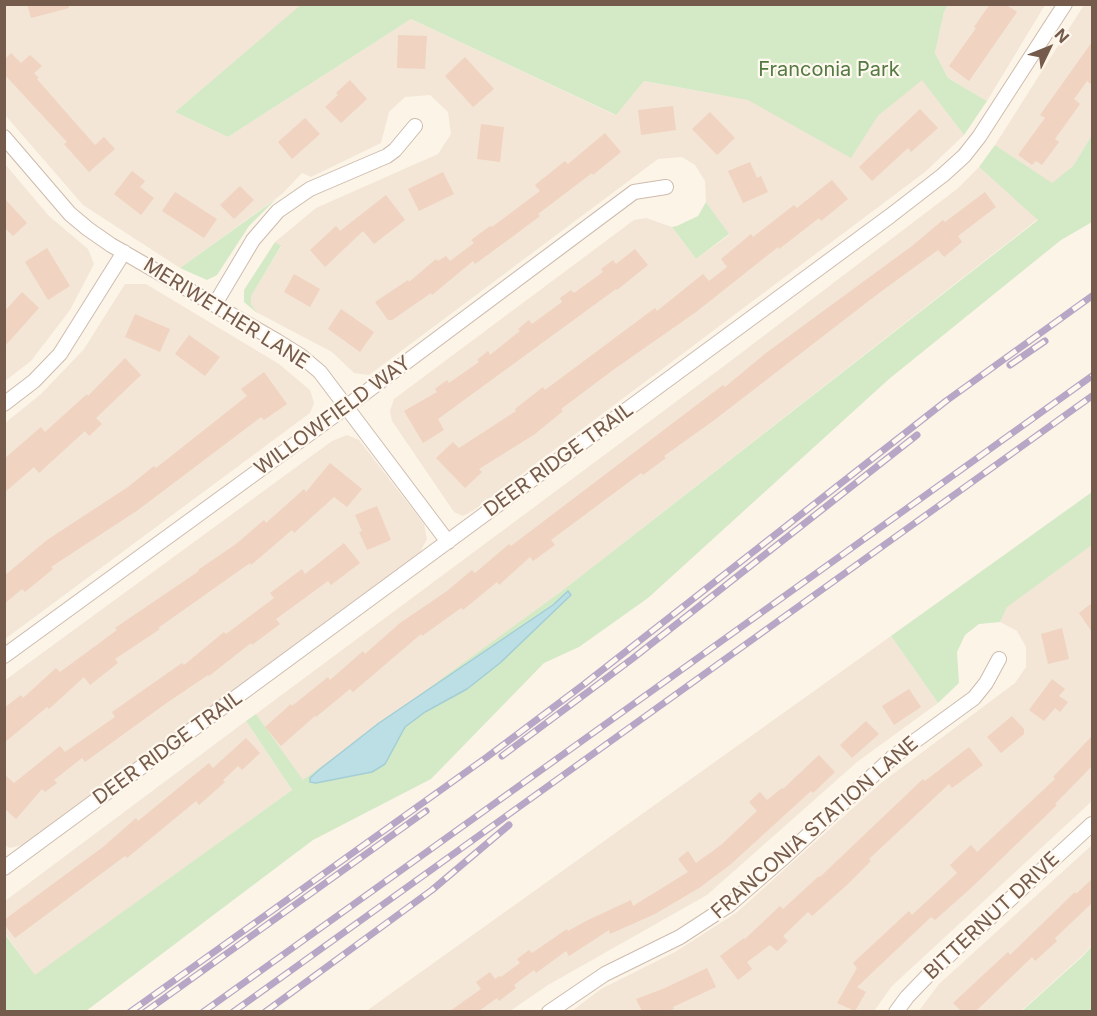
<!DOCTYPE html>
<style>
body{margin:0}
#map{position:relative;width:1097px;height:1016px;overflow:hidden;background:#fcf4e7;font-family:Inter,sans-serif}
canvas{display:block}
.frame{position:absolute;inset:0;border:6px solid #755b4c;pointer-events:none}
.north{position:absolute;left:1019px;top:18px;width:60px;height:60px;-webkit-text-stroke:4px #fef8ee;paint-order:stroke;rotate:47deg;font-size:16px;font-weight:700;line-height:24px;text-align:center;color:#755b4c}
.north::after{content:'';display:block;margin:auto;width:21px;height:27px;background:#755b4c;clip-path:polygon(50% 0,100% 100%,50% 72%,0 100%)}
</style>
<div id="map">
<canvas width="1097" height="1016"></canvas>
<div class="frame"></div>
<div class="north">N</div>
</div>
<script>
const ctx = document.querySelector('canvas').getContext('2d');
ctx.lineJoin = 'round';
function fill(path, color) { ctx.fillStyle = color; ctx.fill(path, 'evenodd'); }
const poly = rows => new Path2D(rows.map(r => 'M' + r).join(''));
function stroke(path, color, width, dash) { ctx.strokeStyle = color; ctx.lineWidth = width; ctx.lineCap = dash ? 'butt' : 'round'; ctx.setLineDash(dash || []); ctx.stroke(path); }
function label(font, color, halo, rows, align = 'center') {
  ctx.font = font + ' Inter,sans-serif'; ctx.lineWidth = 4.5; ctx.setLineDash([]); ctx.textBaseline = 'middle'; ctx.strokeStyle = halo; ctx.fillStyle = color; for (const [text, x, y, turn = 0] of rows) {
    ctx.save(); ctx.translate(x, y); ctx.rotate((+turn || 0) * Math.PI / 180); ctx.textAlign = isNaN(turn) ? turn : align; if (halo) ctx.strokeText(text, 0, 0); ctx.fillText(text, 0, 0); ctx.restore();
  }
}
fill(poly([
 [4,5,302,5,175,112,228,137,411,19,615,115,644,81,710,93,748,99,851,157,878,116,922,79,964,135,925,172,474,510,463,516,454,512,392,421,390,411,394,399,634,220,646,218,672,227,696,259,729,235,706,202,705,181,695,165,682,157,658,159,369,375,354,373,332,352,256,312,251,304,251,295,281,247,275,242,316,208,438,154,451,134,448,112,430,95,405,97,389,112,381,143,311,177,302,173,282,194,180,268,83,205,5,115],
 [948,5,1045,5,987,101,948,78,935,53,944,12],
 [1084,5,1092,5,1092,135,1073,166,1052,184,995,145],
 [4,163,49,216,88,249,94,264,70,310,31,361,5,381],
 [979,167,1038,219,563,590,303,781,256,714,724,366,957,189],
 [125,284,146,284,279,364,310,390,314,403,310,413,5,639,5,423,41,394,84,349],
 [347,435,359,440,424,524,427,539,420,552,22,845,10,848,4,845,4,681,332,441],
 [1092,545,1092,801,892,986,874,1011,572,1011,601,989,675,952,736,913,881,783,1015,683,1026,667,1026,647,1017,631,1000,622,1006,607],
 [891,636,938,703,857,762,707,895,548,985,510,1011,365,1012],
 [246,721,292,790,35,976,5,933,5,901],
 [1092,845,1092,945,1083,955,1021,1011,918,1012,939,984]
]), '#f3e6d6');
fill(poly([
 [302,4,948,5,944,12,935,53,948,78,987,101,964,135,922,80,878,116,851,158,748,100,710,93,644,81,616,115,411,19,228,137,175,112],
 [1092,135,1092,222,1061,240,889,379,648,598,579,647,544,663,431,779,313,840,86,1011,5,1011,4,933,35,975,292,790,246,721,256,714,303,780,563,590,1038,220,979,167,995,145,1052,183,1073,166],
 [276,199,249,226,217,275,207,280,180,268],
 [706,202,729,234,696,259,672,227,677,226,698,216],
 [275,242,281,246,251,296,251,304,257,313,244,302,244,290],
 [1092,492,1092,545,1007,607,1000,622,979,624,965,635,957,652,959,683,938,703,891,636],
 [1092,946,1092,1011,1022,1011,1082,957]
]), '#d4e9c6');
const water = poly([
 [568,591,571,595,500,663,467,689,425,712,405,727,385,764,372,772,316,783,310,782,310,778,320,769,379,723,553,605,568,591]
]);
fill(water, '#bcdfe5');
stroke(water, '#a3ced6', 1.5);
fill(poly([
 [27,4,68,4,69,8,31,18],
 [990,4,1005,4,1017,12,969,81,949,66,976,28,974,27],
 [398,35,427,36,425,69,397,68],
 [1092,42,1092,85,1087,81,1074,99,1080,104,1055,139,1059,142,1042,165,1036,161,1032,165,1018,155,1045,118,1040,115],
 [11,53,21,63,30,55,42,66,34,73,39,78,37,79,71,118,95,145,104,137,115,149,89,172,64,144,67,142,4,74,4,60],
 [465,57,494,89,473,107,445,76],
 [350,80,367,99,341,123,325,107,338,95,336,93],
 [673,106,676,130,641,135,638,110],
 [920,109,938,128,911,152,908,148,872,181,859,167],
 [710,112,735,138,717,155,692,129],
 [305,118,320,134,292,159,278,142],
 [481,124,504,127,500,162,477,159],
 [605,133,621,152,593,175,592,173,538,214,540,216,512,237,475,264,473,261,432,295,431,293,392,320,388,320,375,302,408,280,409,282,436,259,438,261,446,256,450,261,474,243,471,240,490,226,492,227,540,191,535,185,565,161,568,164],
 [750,162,757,178,761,176,768,192,743,203,728,171],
 [132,171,145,181,140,187,154,198,141,215,114,194],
 [443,172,454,194,419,211,408,189],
 [832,180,848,199,821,221,819,218,779,249,778,247,696,312,613,370,561,409,563,411,535,434,479,469,482,472,465,488,436,458,453,442,459,448,516,411,515,409,543,387,545,390,655,308,657,311,703,274,709,281,727,267,721,259,751,234,753,237,794,205,797,208],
 [240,186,254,200,234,219,220,205],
 [175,192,217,219,204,238,162,211],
 [985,192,996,207,958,236,962,242,944,257,938,250,879,293,713,421,664,456,666,458,643,475,641,473,551,540,555,545,533,561,530,557,499,585,497,582,463,610,461,608,422,636,421,634,353,692,350,689,316,717,315,716,281,746,265,727,291,704,292,706,328,677,330,680,363,651,365,654,400,623,447,591,472,570,475,573,509,544,511,546,723,385,725,387,766,353,912,246,943,220,945,222],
 [386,195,405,220,374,244,363,231,325,267,310,250,336,226,340,231],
 [4,198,27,223,13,236,4,227],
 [47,248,70,286,48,300,25,262],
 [635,249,648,265,617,290,616,289,438,419,444,430,423,443,404,411,437,392,435,389,447,380,449,383,479,362,477,360,488,351,490,355,520,331,518,329,529,320,532,324,562,302,560,298,571,290,574,293,603,272,601,269,613,260,616,264],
 [294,274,320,289,310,307,284,292],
 [22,292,39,308,4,347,4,312],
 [341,309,374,332,360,352,328,329],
 [135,314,170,329,160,352,125,337],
 [189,335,220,357,205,376,175,354],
 [125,358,141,375,96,418,102,424,89,436,85,431,39,473,34,467,4,493,4,459,41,427,45,432,87,394,88,396],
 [264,372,287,404,264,420,261,417,138,510,51,567,53,569,25,592,22,589,4,604,4,576,47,540,128,487,154,466,156,468,247,396,241,389],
 [330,463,362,489,347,507,334,497,294,533,292,530,251,565,250,563,158,628,160,629,115,659,118,663,90,685,84,677,49,709,47,707,4,743,4,708,21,695,23,698,56,668,60,672,117,630,115,628,199,571,198,570,236,544,264,520,266,523,304,489,306,492],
 [377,506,391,540,367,550,359,532,362,531,355,515],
 [344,543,360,563,331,585,328,581,276,619,280,624,252,645,251,643,209,676,208,675,168,702,85,762,82,758,54,780,57,783,45,792,42,789,16,819,4,808,4,774,14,783,60,746,65,752,115,717,112,712,182,663,184,665,224,632,226,634,274,598,270,593,302,569,305,574],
 [1092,603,1092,632,1079,613],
 [1062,628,1069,659,1048,664,1041,634],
 [1052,679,1065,689,1059,696,1068,702,1060,712,1055,708,1044,721,1029,710],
 [909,689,921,707,894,725,882,706],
 [1012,716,1024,729,1024,734,1001,753,987,737],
 [866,721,879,734,852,758,840,745],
 [1092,736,1092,766,1055,804,1057,805,971,888,935,920,931,917,857,987,866,992,855,1011,837,1003,857,968,853,963,909,911,912,915,957,873,950,865,971,845,977,852,1055,779,1053,777],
 [246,738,260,753,242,770,238,766,223,780,225,782,199,805,196,801,127,858,125,856,15,938,4,924,4,920,103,847,136,818,138,821,209,763,213,768],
 [969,747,983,765,952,788,949,784,869,859,871,861,848,884,812,916,808,912,783,936,788,941,777,951,770,945,747,962,752,969,738,980,720,956,744,938,745,939,780,906,783,909,819,876,820,877,923,779,925,781],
 [819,755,835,772,813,793,811,791,731,864,699,888,655,914,610,934,609,930,569,956,566,951,536,973,534,970,514,985,516,988,499,1001,497,998,479,1011,450,1011,481,989,476,982,490,972,495,979,499,976,501,977,520,963,517,959,529,950,532,953,567,929,568,931,586,921,631,900,633,906,688,872,678,859,688,851,696,863,721,845,757,811,749,802,760,792,767,800,782,788,783,789],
 [1092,879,1092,903,1055,938,1057,941,1035,961,1032,957,976,1011,961,1011,953,1003,1008,952,1010,955,1075,892,1076,894],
 [707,968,716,987,673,1007,674,1009,668,1011,642,1011,636,999,665,988]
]), '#f0d3c0');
const minor = poly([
 [4,137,70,214,88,229,111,245,277,341,301,356,320,372,448,542],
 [215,304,253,240,278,211,310,189,387,156,395,150,415,126],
 [4,404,34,381,60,354,124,252],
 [4,656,346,407,634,192,666,187],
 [4,868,890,216,943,175,964,156,979,137,1065,4],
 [549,1012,605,974,680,937,729,905,782,859,893,757,974,698,986,683,999,659],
 [896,1012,907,997,933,970,1092,824]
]);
stroke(minor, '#cdbcae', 16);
stroke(minor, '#fff', 14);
const rail = poly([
 [1010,365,1045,341],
 [502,756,632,659,917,435],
 [130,1012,487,757,583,685,946,401,1092,296],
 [145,1012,426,811],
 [203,1012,1092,376],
 [233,1012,1092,396],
 [265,1012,432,890,509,825]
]);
stroke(rail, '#b7a6c5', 7);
stroke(rail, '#fef8ee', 4.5, [14]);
label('20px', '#547a44', '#fef8ee', [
 ["Franconia Park",829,70]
]);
label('20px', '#755b4c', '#fef8ee', [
 ["MERIWETHER LANE",226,314,32],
 ["WILLOWFIELD WAY",333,416,-36],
 ["DEER RIDGE TRAIL",559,460,-36],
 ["DEER RIDGE TRAIL",168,748,-36],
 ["FRANCONIA STATION LANE",815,828,-41],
 ["BITTERNUT DRIVE",992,916,-43]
]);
</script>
